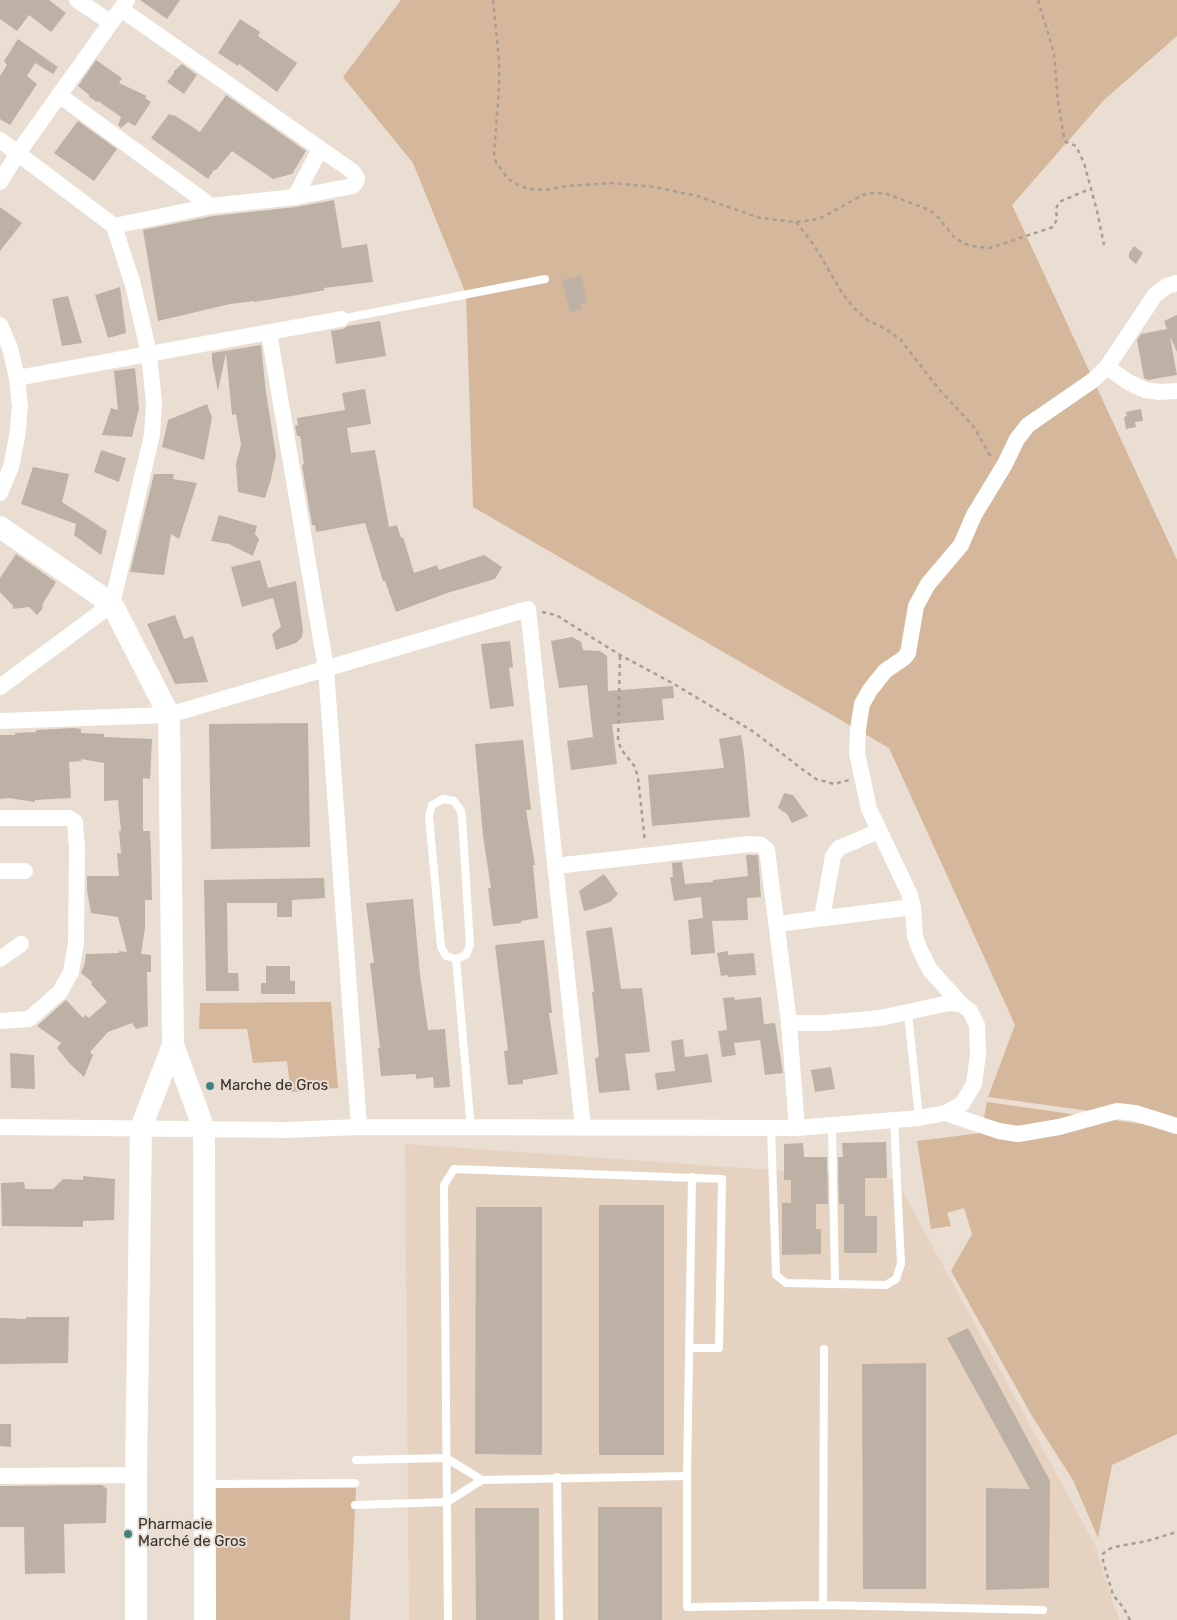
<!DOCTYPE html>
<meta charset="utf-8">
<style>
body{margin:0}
canvas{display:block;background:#eaddd2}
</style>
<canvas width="1177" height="1620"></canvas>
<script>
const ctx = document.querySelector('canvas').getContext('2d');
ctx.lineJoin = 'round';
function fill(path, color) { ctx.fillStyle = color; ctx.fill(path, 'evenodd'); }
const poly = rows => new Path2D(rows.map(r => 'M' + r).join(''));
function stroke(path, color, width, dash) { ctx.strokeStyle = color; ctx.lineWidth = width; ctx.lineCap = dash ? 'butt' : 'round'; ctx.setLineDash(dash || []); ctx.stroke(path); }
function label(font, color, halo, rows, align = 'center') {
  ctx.font = font + ' Rubik,sans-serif'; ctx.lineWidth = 4; ctx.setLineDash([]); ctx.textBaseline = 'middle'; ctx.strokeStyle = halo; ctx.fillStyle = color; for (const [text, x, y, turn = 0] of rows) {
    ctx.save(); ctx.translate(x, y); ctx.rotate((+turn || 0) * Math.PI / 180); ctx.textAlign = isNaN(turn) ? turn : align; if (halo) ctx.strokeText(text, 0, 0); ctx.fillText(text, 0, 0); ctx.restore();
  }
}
fill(poly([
 [405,1144,896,1179,1094,1543,1119,1620,409,1620]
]), '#e5d2c1');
fill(poly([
 [401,0,1177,0,1177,36,1104,100,1012,205,1177,560,1177,1123,988,1097,1015,1025,889,748,473,507,466,294,413,163,343,77],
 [331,1002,338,1088,291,1092,287,1061,253,1063,247,1029,199,1029,200,1003],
 [987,1102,1177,1129,1177,1434,1112,1465,1098,1538,1073,1480,1032,1416,951,1271,972,1234,964,1208,947,1213,951,1226,931,1229,917,1141,981,1133],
 [205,1488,356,1488,350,1620,215,1620]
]), '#d5b79c');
fill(poly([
 [0,0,49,0,66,13,51,32,29,15,17,31,0,19],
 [140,0,180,0,167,19],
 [240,19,260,32,258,36,297,63,277,92,239,64,238,66,218,53],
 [18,39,58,67,53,74,35,63,27,76,37,84,10,125,0,119,0,76,7,65,4,61],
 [96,60,122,78,119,83,147,96,145,98,151,102,135,126,128,122,121,128,118,125,121,117,98,101,97,102,89,97,89,95,78,86],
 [182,64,197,75,184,94,167,82,174,73,174,71],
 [226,95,306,151,292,174,273,179,232,151,216,170,214,170,208,179,151,138,169,114,173,116,174,115,200,132],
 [78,121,117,149,94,181,54,153],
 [334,200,342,248,367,244,373,282,324,288,325,290,298,295,254,302,254,301,230,304,158,321,143,230,213,216,296,207],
 [0,207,22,223,0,251],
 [1134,246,1143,253,1136,264,1129,258,1129,253],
 [581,276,587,303,581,304,582,309,570,312,562,280],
 [120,287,126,333,108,338,95,295],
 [68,296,82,343,62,346,52,299],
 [1177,315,1177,352,1170,337,1177,375,1148,380,1144,378,1137,340,1141,334,1167,329,1164,321],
 [380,321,386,356,336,364,331,331,343,329,348,326],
 [261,345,266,393,276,455,271,479,265,498,238,492,236,464,241,445,236,414,232,415,226,353,218,391,212,361,212,353],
 [135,368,139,409,132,437,102,435,111,408,118,410,114,371],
 [365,389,371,424,347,428,351,453,375,450,389,527,397,525,401,538,403,537,414,573,437,565,439,570,484,555,502,567,495,579,447,593,396,612,385,581,383,581,365,523,316,532,315,525,312,525,302,465,304,464,301,442,300,436,297,436,295,426,298,425,297,418,345,410,342,393],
 [207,404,212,418,204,460,162,447,168,420],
 [1141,409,1143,421,1135,422,1136,427,1126,429,1124,417,1127,416,1126,412],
 [101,450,126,458,119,482,94,472],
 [33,467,69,474,62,502,107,531,101,555,74,535,76,524,21,504],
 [154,474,174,474,173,479,197,483,179,539,171,534,164,575,130,572],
 [219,515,257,526,255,534,259,539,253,556,229,544,211,541],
 [16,554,56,582,42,605,43,608,37,615,29,607,13,609,13,606,0,592,0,578],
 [260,560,268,588,296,581,303,630,302,637,296,643,276,650,272,634,281,627,273,598,242,607,231,567],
 [175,615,184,639,193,636,208,682,175,684,147,624],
 [572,637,581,642,583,650,600,651,607,656,608,691,673,686,674,698,662,699,664,720,612,724,617,764,571,770,567,741,593,737,587,685,559,688,551,641],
 [510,641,513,667,509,668,514,706,490,709,481,644],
 [308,723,310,847,211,849,209,724],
 [74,728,81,729,81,733,104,734,104,737,152,739,150,779,143,778,143,831,150,831,151,853,152,900,145,900,145,928,141,954,151,955,151,972,147,972,148,1026,136,1029,132,1023,108,1032,90,1052,93,1055,84,1077,70,1064,57,1048,61,1043,37,1026,66,1000,83,1018,85,1015,89,1018,107,1002,91,984,92,982,81,973,85,963,86,954,119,953,119,951,127,952,118,917,91,913,87,890,87,876,119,876,117,853,121,854,119,831,121,831,118,800,104,801,104,763,81,759,81,761,69,762,71,798,35,800,35,802,9,798,0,799,0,735,15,735,15,733,36,732,36,730],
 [741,735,744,753,750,817,652,826,648,775,724,768,719,739],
 [523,740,531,810,526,810,535,865,533,865,538,918,521,921,521,923,493,926,488,888,491,888,483,836,475,744],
 [784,793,793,795,808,816,792,823,787,814,778,808],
 [746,855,758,855,761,897,747,898,748,920,712,921,715,953,691,955,688,920,703,918,701,897,674,901,670,877,673,877,672,863,682,862,685,884,713,882,713,880,748,876],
 [604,874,618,894,610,902,592,909,584,911,579,891],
 [324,878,325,898,292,900,292,917,277,917,277,903,227,903,228,973,238,973,239,991,206,991,204,880],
 [413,899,420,975,428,1030,445,1029,450,1087,434,1088,433,1077,416,1079,416,1074,381,1076,378,1048,380,1048,370,963,374,963,366,903],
 [612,927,621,989,642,988,650,1052,625,1054,630,1090,599,1093,595,1059,599,1056,592,992,594,992,586,931],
 [544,940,552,1013,549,1013,558,1074,523,1080,523,1084,508,1085,504,1051,508,1050,495,945],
 [728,951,728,955,754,953,756,975,728,977,727,975,721,976,717,953],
 [266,966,290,966,290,981,295,981,295,994,261,994,261,983,266,983],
 [734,997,735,1000,761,997,764,1024,775,1023,783,1073,765,1075,760,1040,734,1043,736,1055,722,1057,718,1031,727,1030,723,998],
 [683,1039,685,1057,708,1054,712,1082,657,1090,655,1073,675,1071,671,1041],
 [10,1053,34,1055,35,1089,11,1088],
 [831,1067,835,1089,815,1092,811,1070],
 [886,1142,887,1178,865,1178,865,1216,877,1216,877,1253,844,1253,844,1204,839,1204,838,1157,843,1157,842,1143],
 [803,1143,804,1157,827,1157,828,1204,816,1204,816,1229,821,1229,821,1254,782,1255,782,1203,791,1203,791,1180,784,1180,784,1144],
 [83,1176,115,1179,114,1220,83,1221,83,1227,2,1226,1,1183,24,1182,25,1189,53,1189,63,1179,83,1180],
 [599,1205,664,1205,664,1455,599,1455],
 [476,1207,542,1207,542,1455,475,1454],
 [26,1317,69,1317,68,1363,0,1364,0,1318,26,1319],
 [968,1328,1050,1481,1049,1588,986,1590,986,1488,1030,1489,947,1338],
 [926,1363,926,1589,863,1589,862,1364],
 [0,1424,11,1424,11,1447,0,1446],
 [102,1485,107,1489,106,1523,64,1524,65,1573,25,1574,24,1527,0,1527,0,1486],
 [598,1507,662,1507,662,1620,598,1620],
 [475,1508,539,1508,539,1620,476,1620]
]), '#bdb1a6');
stroke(poly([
 [493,0,499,60,499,88,494,153,496,162,506,176,512,182,528,189,545,190,567,186,611,183,654,187,697,196,760,218,796,222,813,220,821,218,863,195,870,193,884,193,930,210,938,217,954,237,963,243,971,246,990,248,1053,227,1057,219,1056,209,1059,202,1092,188],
 [1038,0,1054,53,1058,102,1064,137,1066,142,1076,146,1084,163,1097,211,1104,245],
 [796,222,814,245,842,293,853,307,867,320,884,328,900,339,938,388,974,427,992,459],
 [542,612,556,615,620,655,674,684,754,732,802,769,816,779,834,784,849,780],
 [620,656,618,740,621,749,635,767,638,778,645,842],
 [1130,1620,1123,1607,1113,1595,1103,1561,1103,1554,1107,1550,1114,1547,1147,1541,1177,1532]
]), '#a79e95', 2.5, [4, 4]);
stroke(poly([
 [341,319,545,279],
 [443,799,454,801,461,811,462,817,470,945,466,955,456,959,446,956,441,947,429,816,432,805,443,799],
 [456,959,471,1129],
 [908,1013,919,1118],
 [832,1126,835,1284],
 [771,1128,776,1275,786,1283,886,1285,896,1279,901,1264,894,1120],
 [692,1177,687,1476,687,1607,823,1605,1043,1610],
 [356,1460,446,1458,482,1480],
 [557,1477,559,1620],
 [207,1484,355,1483],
 [355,1505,447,1502,482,1480,687,1476],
 [823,1605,824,1349],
 [448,1620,444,1185,454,1169,722,1179,719,1348,690,1348]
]), '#fff', 8);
stroke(poly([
 [77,0,110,22],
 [59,95,211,206],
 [0,140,114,226,133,285,142,323,149,354,154,403,152,435,112,604,0,687],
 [0,182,18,153,127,0],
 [295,197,320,149],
 [114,226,211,206,295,197,353,186,356,182,357,178,352,171,121,9],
 [0,325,10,348,17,378,20,407,17,437,11,467,0,493],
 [269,333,326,669,359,1127],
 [1107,367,1128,382,1145,390,1160,392,1177,391],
 [17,378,341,319],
 [0,721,169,715,528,609,583,1127],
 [0,818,69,818,75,822,77,847,76,943,71,972,60,992,29,1019,0,1021],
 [555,866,750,844,761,845,767,850,789,1023,797,1128],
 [0,871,25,871],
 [822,918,833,856,839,848,879,831],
 [777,924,913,907],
 [0,959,21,944],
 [961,1004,930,970,919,948,915,936,913,907,909,893,869,809,857,753,858,729,862,704,870,690,885,671,904,658,908,653,916,606,928,584,961,545,974,515,1005,464,1017,439,1028,425,1092,381,1107,367,1155,295,1167,286,1177,283],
 [945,1113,999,1131,1018,1134,1059,1127,1117,1111,1135,1113,1177,1126],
 [0,1127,286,1130,359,1127,797,1128,919,1118,945,1113,962,1104,974,1084,978,1054,977,1025,970,1011,961,1004,949,1003,880,1018,825,1023,789,1023],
 [0,1476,136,1475]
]), '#fff', 16);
stroke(poly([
 [0,527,112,604,169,715,173,1045,204,1129,205,1620],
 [136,1620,136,1475,141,1128,173,1045]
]), '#fff', 22);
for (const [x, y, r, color] of [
 [210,1086,5,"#3e8580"],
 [128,1534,5,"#3e8580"]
]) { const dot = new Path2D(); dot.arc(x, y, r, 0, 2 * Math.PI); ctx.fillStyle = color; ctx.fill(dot); stroke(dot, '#eaddd2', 2); }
label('15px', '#36322d', '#eaddd2', [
 ["Marche de Gros",220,1086],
 ["Pharmacie",138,1525],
 ["Marché de Gros",138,1542]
], 'left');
</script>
